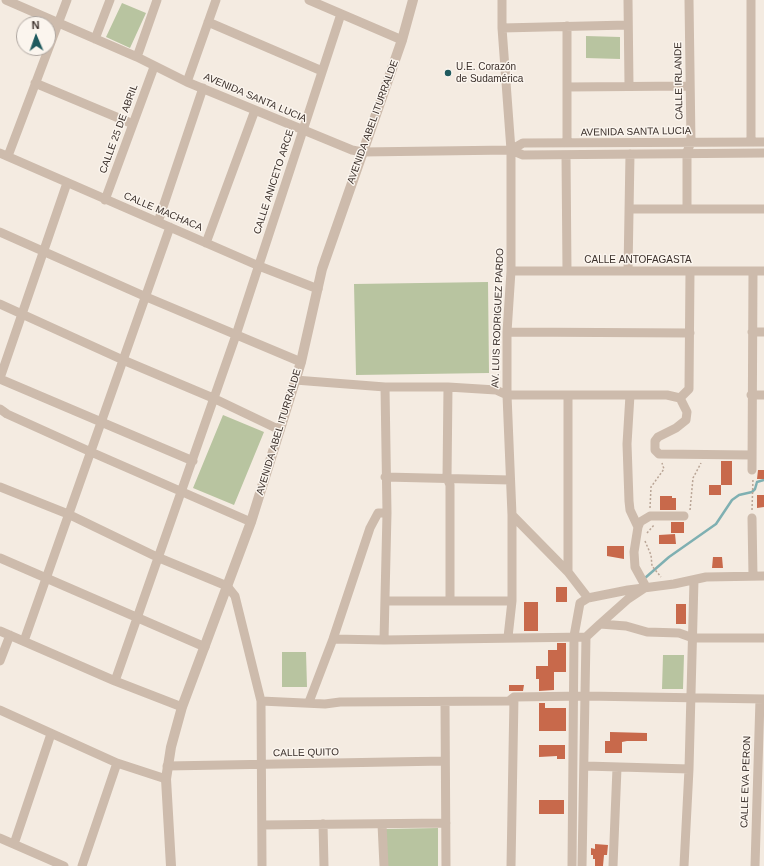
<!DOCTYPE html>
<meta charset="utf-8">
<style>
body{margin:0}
#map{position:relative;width:764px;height:866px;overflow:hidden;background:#f4ebe1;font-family:Arial,sans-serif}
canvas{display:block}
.north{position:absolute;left:16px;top:16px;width:40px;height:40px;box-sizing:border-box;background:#fbf5ee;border:1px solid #aea6a0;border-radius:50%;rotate:358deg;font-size:11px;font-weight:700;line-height:16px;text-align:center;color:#3b302b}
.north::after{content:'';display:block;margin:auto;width:14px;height:18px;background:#1f5a5e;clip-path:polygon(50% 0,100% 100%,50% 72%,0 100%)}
</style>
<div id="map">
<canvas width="764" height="866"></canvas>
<div class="north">N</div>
</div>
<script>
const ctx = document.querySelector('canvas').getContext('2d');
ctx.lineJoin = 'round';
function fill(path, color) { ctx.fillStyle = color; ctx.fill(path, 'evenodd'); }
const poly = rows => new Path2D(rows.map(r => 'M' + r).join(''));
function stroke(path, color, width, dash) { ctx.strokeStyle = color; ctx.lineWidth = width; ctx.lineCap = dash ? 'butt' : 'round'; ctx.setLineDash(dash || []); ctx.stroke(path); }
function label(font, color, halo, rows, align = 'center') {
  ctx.font = font + ' Arial,sans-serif'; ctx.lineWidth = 3; ctx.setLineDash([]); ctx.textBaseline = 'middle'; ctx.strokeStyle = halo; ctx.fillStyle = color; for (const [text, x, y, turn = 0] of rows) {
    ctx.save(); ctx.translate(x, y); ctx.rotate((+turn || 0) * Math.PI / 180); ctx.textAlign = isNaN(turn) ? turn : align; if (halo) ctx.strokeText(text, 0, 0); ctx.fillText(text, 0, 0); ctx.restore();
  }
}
fill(poly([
 [122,3,146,13,130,48,106,37],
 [586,36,620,37,620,59,586,58],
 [488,282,489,373,356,375,354,284],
 [223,415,264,432,234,505,193,488],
 [282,652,306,652,307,687,282,687],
 [663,655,684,655,683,689,662,689],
 [438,828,438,866,385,866,385,829]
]), '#b8c4a0');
stroke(poly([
 [645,578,669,557,716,524,732,500,739,495,752,492,755,489,757,482,764,480]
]), '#7fb0b2', 2.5);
fill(poly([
 [721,461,732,461,732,485,721,485,721,495,709,495,709,485,721,485],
 [758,470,764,470,764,479,757,479],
 [757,495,764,495,764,507,757,508],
 [660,496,672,496,672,498,676,498,676,510,660,510],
 [671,522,684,522,684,533,671,533],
 [675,534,676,544,659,544,659,535],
 [607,546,624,546,624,559,607,556],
 [713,557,722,557,723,568,712,568],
 [556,587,567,587,567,602,556,602],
 [524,602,538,602,538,631,524,631],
 [676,604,686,604,686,624,676,624],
 [557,643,566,643,566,672,554,672,554,690,539,691,539,679,536,679,536,666,548,666,548,650,557,650],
 [509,685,524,685,523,691,509,691],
 [539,703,545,703,545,708,566,708,566,731,539,731],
 [610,732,647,733,647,741,627,741,622,742,622,753,605,753,605,741,610,741],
 [539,745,565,745,565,759,557,759,557,756,539,757],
 [539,800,564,800,564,814,539,814],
 [595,844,608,845,607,855,604,855,603,866,595,866,595,859,593,859,593,855,591,855,591,848,595,849]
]), '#c8694b');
stroke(poly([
 [650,508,651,487,664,469,662,463],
 [690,510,693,478,701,463],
 [752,510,753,478],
 [647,533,654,525],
 [645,541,651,555,652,566,661,577]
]), '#b9a596', 1.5, [2, 2]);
stroke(poly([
 [6,0,137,57,187,82,352,150,362,152,511,150,523,155,764,153],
 [309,0,402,40],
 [502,0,502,28,511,150,511,271,507,332,507,395,512,515,512,601,508,637],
 [628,0,629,85],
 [208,22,322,71],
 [502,28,628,25],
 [95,39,110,0],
 [137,57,157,0],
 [187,82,216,0],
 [35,83,133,124],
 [567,87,690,86],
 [751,142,751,0],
 [567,143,567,26],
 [511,150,523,143,764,142],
 [0,153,259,266,318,289],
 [566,155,567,271],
 [8,156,67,0],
 [105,200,154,67],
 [687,208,687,152,691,142,689,0],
 [629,209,764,209],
 [158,222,203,88],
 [0,232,144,296,301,362],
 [206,243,255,110],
 [511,271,764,271],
 [628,271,630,154],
 [690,271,689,389,680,398,687,412,686,420,676,428,658,437,655,441,655,450,659,454,751,455],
 [0,304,123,360,213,398,280,430],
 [507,332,690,333],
 [752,332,764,332],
 [0,378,67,183],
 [0,379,193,461],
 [295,380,385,387,448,387,496,390,507,395,667,395,680,398],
 [448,387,447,478,450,485,450,600],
 [568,395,568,572],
 [751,395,764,395],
 [0,409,7,414,91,452,251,522],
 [752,470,753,271],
 [385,477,510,480],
 [0,487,68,514,157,557,227,586,235,596,261,701,262,866],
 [512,515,568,572,588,598,628,590,674,584,706,577,764,576],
 [752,518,753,576],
 [638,527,640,522,650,516,684,516],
 [0,558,205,647],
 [385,601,512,601],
 [600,624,628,599,646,587,635,567,634,552,638,527,630,510,629,501,627,444,630,395],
 [0,631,115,681,182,707],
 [333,639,384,640,586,637,600,624,626,626,647,632,679,633,693,638,764,638],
 [384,640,387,513,385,387],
 [24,641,170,227],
 [0,661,10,635],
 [115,681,236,335,341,14],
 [261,701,325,704,340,702,509,701,514,697,585,696,764,699],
 [309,702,333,639,370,528,378,513,387,513],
 [445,702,446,866],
 [0,710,117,763,166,779],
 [167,766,445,761],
 [585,766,689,769],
 [323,824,324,866],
 [382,824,384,866],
 [262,825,446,823],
 [0,838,64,866],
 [14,844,51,734],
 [82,866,117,763],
 [511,866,514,697],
 [572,866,574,636,580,603,588,598],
 [582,866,586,637],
 [613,866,617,768],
 [684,866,689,769,694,580],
 [755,866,760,699]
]), '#cdbbac', 9);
stroke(poly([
 [171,866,166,779,171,747,182,707,251,522,301,362,322,269,402,40,413,0]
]), '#cdbbac', 10);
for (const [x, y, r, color] of [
 [448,73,4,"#1f5a5e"]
]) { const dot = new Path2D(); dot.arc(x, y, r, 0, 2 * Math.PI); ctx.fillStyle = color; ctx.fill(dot); stroke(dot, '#fbf5ee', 1.5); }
label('10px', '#3b302b', '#fbf5ee', [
 ["U.E. Corazón",456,67],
 ["de Sudamérica",456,79]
], 'left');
label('10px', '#3b302b', '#fbf5ee', [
 ["CALLE IRLANDE",679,81,-91],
 ["AVENIDA SANTA LUCIA",255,98,23],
 ["AVENIDA ABEL ITURRALDE",373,122,-70],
 ["CALLE 25 DE ABRIL",119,129,-70],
 ["AVENIDA SANTA LUCIA",636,132,-1],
 ["CALLE ANICETO ARCE",274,182,-72],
 ["CALLE MACHACA",163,212,23],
 ["CALLE ANTOFAGASTA",638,260],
 ["AV. LUIS RODRIGUEZ PARDO",498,318,-88],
 ["AVENIDA ABEL ITURRALDE",279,432,-73],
 ["CALLE QUITO",306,753,-1],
 ["CALLE EVA PERON",746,782,-88]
]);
</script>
